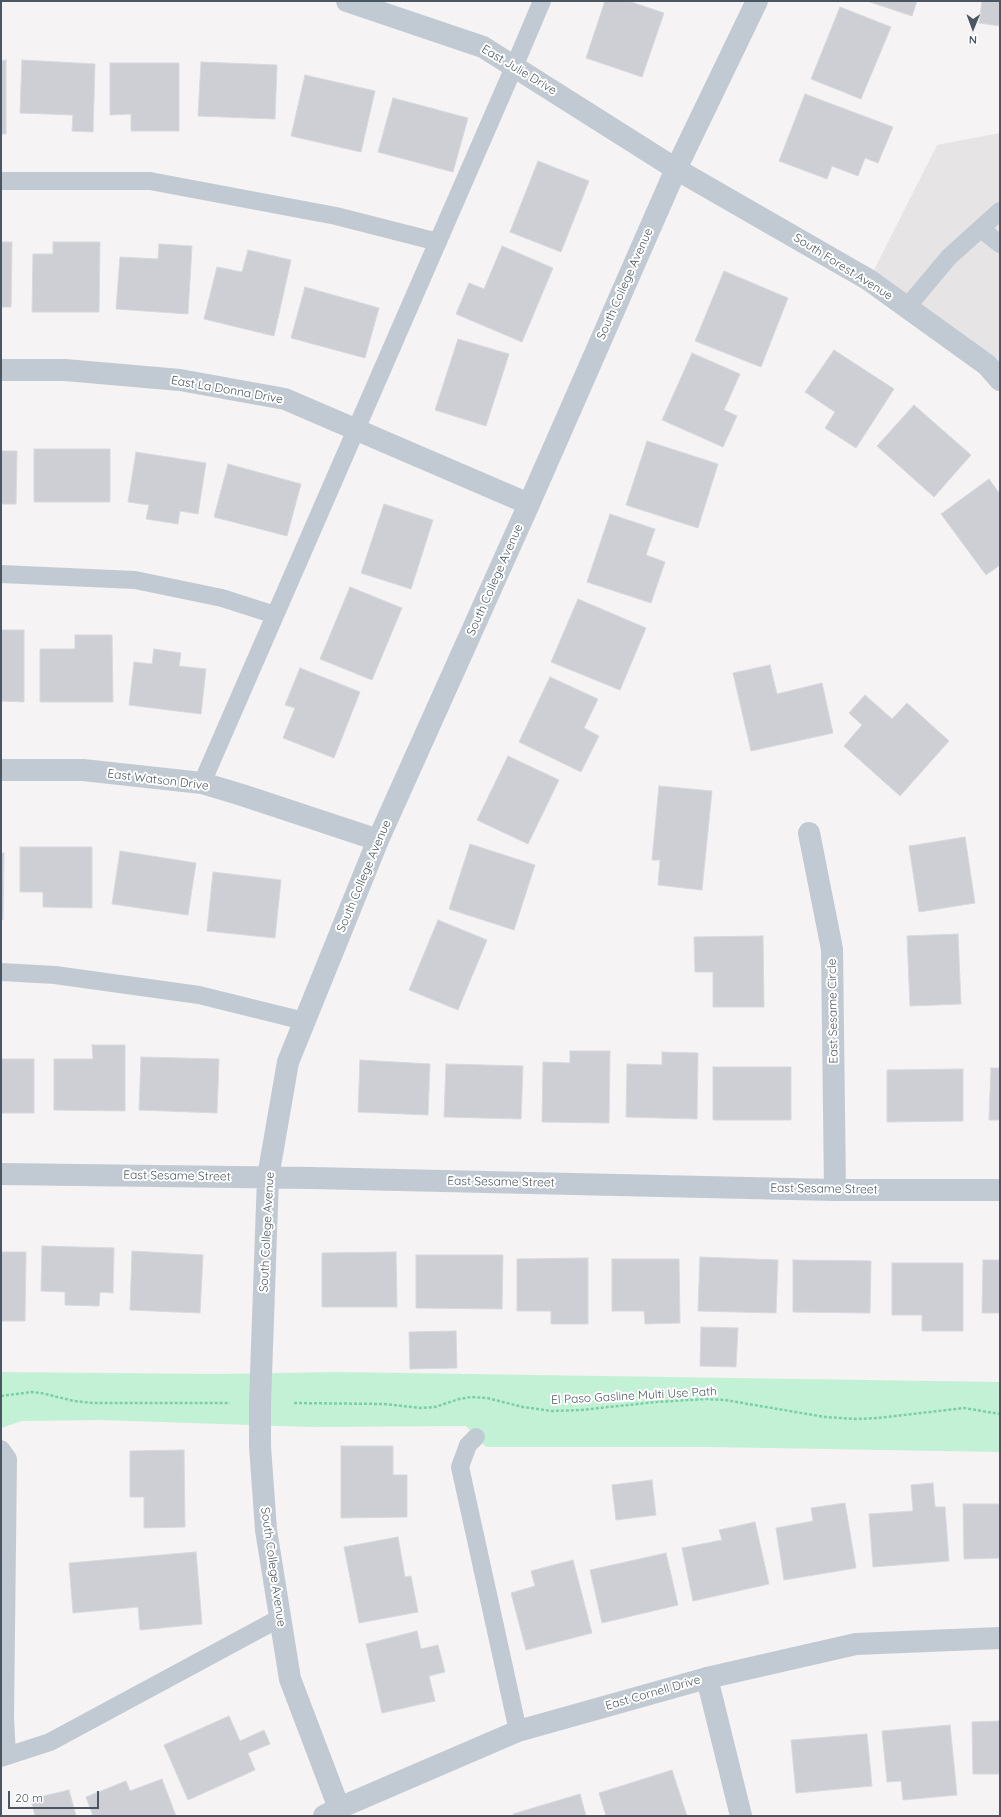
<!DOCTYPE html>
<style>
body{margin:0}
#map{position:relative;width:1001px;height:1817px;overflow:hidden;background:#f5f3f3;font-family:Quicksand,sans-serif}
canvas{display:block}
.frame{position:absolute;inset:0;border:2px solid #4a5661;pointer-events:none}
.north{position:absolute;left:953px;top:8px;width:40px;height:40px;-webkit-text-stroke:3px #fff;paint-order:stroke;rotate:181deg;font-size:11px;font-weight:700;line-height:16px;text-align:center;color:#4a5661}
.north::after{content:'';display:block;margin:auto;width:14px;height:18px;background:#4a5661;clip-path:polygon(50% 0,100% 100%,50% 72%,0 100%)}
.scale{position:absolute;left:8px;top:1791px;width:91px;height:18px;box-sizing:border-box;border:2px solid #4a5661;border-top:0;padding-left:5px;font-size:12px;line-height:14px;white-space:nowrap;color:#4a5661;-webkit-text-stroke:3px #fff;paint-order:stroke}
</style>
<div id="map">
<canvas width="1001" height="1817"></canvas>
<div class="frame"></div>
<div class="north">N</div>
<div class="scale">20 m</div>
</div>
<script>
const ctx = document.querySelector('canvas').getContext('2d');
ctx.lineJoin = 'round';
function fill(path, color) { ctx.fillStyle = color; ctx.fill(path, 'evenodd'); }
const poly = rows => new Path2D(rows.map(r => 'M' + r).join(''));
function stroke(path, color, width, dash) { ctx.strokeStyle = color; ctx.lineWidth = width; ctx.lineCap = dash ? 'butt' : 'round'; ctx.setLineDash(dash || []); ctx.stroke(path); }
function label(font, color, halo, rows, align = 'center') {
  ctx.font = font + ' Quicksand,sans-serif'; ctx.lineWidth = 4; ctx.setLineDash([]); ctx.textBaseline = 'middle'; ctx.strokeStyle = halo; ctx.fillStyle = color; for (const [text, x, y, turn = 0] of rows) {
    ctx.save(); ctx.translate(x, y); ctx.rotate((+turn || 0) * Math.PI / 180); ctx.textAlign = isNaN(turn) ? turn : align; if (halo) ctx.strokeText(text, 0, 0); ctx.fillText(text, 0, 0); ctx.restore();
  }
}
fill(poly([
 [1000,133,1000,380,869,280,937,145]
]), '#e6e4e5');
fill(poly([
 [1,1372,216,1374,336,1372,1000,1382,1000,1452,711,1447,486,1447,466,1426,311,1427,101,1420,22,1421,1,1428]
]), '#c3f1d5');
const building = poly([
 [605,1,628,1,664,13,642,77,586,58,605,1],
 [867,1,917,1,912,16,867,1],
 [982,1,1000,1,1000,26,979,23,982,1],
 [840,7,891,27,861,99,811,79,840,7],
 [6,60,6,134,1,134,1,61,6,60],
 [22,60,95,64,93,132,72,131,73,115,20,113,22,60],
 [201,62,277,65,275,119,198,116,201,62],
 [110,63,179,63,179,131,131,131,131,114,110,115,110,63],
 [305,75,375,91,361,152,291,136,305,75],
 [805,94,893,127,878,163,865,158,858,176,832,166,827,179,779,161,805,94],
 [393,98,468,118,453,172,378,152,393,98],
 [538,161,589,181,561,252,510,232,538,161],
 [1,242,12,242,11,307,1,307,1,242],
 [53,242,100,242,99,312,32,312,33,254,53,254,53,242],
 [159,244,192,246,188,314,116,309,120,257,158,259,159,244],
 [502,246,553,268,522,342,456,314,469,283,484,289,502,246],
 [248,250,291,260,274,336,204,319,217,267,242,272,248,250],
 [724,271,788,298,761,367,695,341,724,271],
 [305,287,379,308,365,358,291,338,305,287],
 [458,339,509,354,486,426,435,410,458,339],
 [834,350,894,389,856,448,825,428,835,412,805,392,834,350],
 [692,353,740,374,724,410,737,416,723,447,662,420,692,353],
 [914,405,971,455,934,497,877,446,914,405],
 [647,441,718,464,698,528,626,505,647,441],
 [34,449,110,449,110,502,34,502,34,449],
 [1,451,17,451,16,504,1,504,1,451],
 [136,452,206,463,198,514,180,511,178,524,146,519,149,505,128,502,136,452],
 [228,464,301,484,287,536,214,517,228,464],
 [989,479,1000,494,1000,565,986,575,941,514,989,479],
 [384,504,433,520,411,589,361,573,384,504],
 [610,514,655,529,646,555,665,562,651,603,587,582,610,514],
 [350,587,402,608,372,680,320,659,350,587],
 [578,599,646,628,620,690,551,662,578,599],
 [1,630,24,630,24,702,1,701,1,630],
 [75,635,112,635,113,702,40,702,40,649,75,649,75,635],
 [154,649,181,653,179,666,206,669,201,714,129,705,134,662,152,664,154,649],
 [770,665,777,694,822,683,833,733,751,751,733,673,770,665],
 [300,668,360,692,334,758,283,738,295,708,285,705,300,668],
 [550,677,598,699,584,728,599,736,581,772,519,742,550,677],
 [865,695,892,719,907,703,949,741,900,796,844,746,862,725,849,713,865,695],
 [508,756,559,780,528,844,477,820,508,756],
 [659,786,712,791,702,890,658,885,660,860,652,860,659,786],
 [965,837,975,903,919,912,909,846,965,837],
 [470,844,535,865,514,930,449,909,470,844],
 [20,847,92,847,92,908,43,907,43,892,20,892,20,847],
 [120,851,196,863,188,915,112,904,120,851],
 [1,853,4,853,3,920,1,920,1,853],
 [213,872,281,880,275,938,207,931,213,872],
 [438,920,487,940,458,1010,409,990,438,920],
 [958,934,961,1004,910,1006,907,936,958,934],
 [763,936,764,1007,713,1007,713,972,695,972,694,937,763,936],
 [92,1045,125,1045,125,1111,54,1110,54,1059,93,1059,92,1045],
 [570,1051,610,1051,609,1123,542,1122,543,1062,570,1063,570,1051],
 [662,1052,698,1053,697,1119,626,1117,627,1064,662,1065,662,1052],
 [141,1057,219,1059,217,1113,139,1110,141,1057],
 [1,1059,34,1059,34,1113,1,1113,1,1059],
 [360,1060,430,1064,428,1115,358,1112,360,1060],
 [446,1064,523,1066,521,1119,444,1117,446,1064],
 [713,1067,791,1067,791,1120,713,1120,713,1067],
 [991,1068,1000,1068,1000,1120,989,1120,991,1068],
 [963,1069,963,1121,887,1122,887,1070,963,1069],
 [42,1246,114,1248,113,1293,100,1292,99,1306,65,1305,65,1292,41,1291,42,1246],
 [132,1251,203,1255,200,1313,130,1310,132,1251],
 [1,1252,26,1252,25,1321,1,1321,1,1252],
 [396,1252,397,1307,322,1307,322,1253,396,1252],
 [416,1255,503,1255,502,1309,416,1308,416,1255],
 [700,1257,778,1260,776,1313,698,1311,700,1257],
 [588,1258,588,1324,551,1324,551,1311,517,1311,517,1259,588,1258],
 [612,1259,679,1259,680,1323,645,1324,644,1311,612,1311,612,1259],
 [793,1260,871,1261,870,1313,793,1312,793,1260],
 [983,1260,1000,1260,1000,1313,982,1313,983,1260],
 [892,1263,963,1263,963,1331,922,1331,922,1315,892,1315,892,1263],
 [701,1327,738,1328,736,1367,700,1366,701,1327],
 [456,1331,457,1368,410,1369,409,1332,456,1331],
 [341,1446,393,1446,393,1475,407,1475,407,1517,341,1518,341,1446],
 [184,1450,185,1527,144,1528,144,1497,130,1497,130,1451,184,1450],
 [652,1480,656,1515,616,1520,612,1485,652,1480],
 [933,1483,935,1507,945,1507,949,1561,873,1567,869,1514,913,1511,911,1485,933,1483],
 [845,1503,856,1568,784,1580,776,1528,813,1521,811,1508,845,1503],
 [963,1504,1000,1504,1000,1558,964,1559,963,1504],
 [755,1522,769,1584,693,1601,682,1548,722,1540,719,1530,755,1522],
 [398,1537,405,1577,411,1576,418,1612,359,1623,344,1547,398,1537],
 [196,1552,202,1624,140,1630,138,1607,73,1613,69,1563,196,1552],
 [666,1553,678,1605,602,1623,590,1570,666,1553],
 [573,1560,592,1633,526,1650,511,1593,535,1586,531,1571,573,1560],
 [417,1631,421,1649,438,1645,445,1672,429,1676,435,1701,382,1713,366,1644,417,1631],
 [229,1716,240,1741,264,1730,270,1744,248,1753,255,1770,188,1800,164,1745,229,1716],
 [1000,1721,1000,1774,973,1774,972,1722,1000,1721],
 [950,1725,957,1795,903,1800,901,1781,887,1782,882,1731,950,1725],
 [867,1734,872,1786,796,1793,791,1740,867,1734],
 [672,1770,687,1816,606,1816,599,1793,672,1770],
 [162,1779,176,1816,93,1816,86,1797,126,1781,130,1791,162,1779],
 [69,1790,76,1816,35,1816,31,1799,69,1790],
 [580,1794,586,1816,514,1816,513,1814,580,1794]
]);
fill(building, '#cdcfd5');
stroke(building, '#d7d9de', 1);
stroke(poly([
 [1,1396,32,1392,41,1393,74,1401,93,1403,230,1403],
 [294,1403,384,1404,421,1408,435,1407,459,1399,471,1397,487,1398,523,1407,552,1411,581,1410,656,1402,706,1399,725,1400,825,1417,856,1419,878,1418,964,1408,1000,1414]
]), '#7ad0a6', 2.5, [3, 2]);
stroke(poly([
 [1,181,150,181,336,216,438,242],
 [981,229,1000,244],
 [907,307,949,257,1000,211],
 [1,574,135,580,222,598,275,615],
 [202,783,514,67,542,1],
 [1,972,55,975,199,995,304,1021],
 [476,1437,468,1445,460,1467,518,1731],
 [1,1449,8,1459,5,1717,7,1756],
 [1,1758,50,1742,280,1618]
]), '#c1cad2', 18);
stroke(poly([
 [347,1,483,47,676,169,869,280,987,365,1000,380],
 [1,370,65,370,180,380,285,399,529,504],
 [1,770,83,770,202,783,242,795,378,840],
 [809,833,832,949,835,1190],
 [1,1174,312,1178,835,1190,1000,1190],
 [707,1678,741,1816],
 [339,1808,290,1679,266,1530,260,1446,260,1403,268,1177,288,1062,378,840,529,504,676,169,757,1]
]), '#c1cad2', 22);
stroke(poly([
 [324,1816,339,1808,518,1731,707,1678,856,1644,1000,1638]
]), '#c1cad2', 22);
label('12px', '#4a5661', '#fff', [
 ["East Julie Drive",519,70,31],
 ["South Forest Avenue",843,267,32],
 ["South College Avenue",625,284,-66],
 ["East La Donna Drive",227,390,10],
 ["South College Avenue",495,580,-66],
 ["East Watson Drive",158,780,7],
 ["South College Avenue",364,876,-67],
 ["East Sesame Circle",833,1011,-91],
 ["East Sesame Street",177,1176,1],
 ["East Sesame Street",501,1182,1],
 ["East Sesame Street",824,1189,1],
 ["South College Avenue",267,1232,-87],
 ["El Paso Gasline Multi Use Path",634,1396,-3],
 ["South College Avenue",273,1567,82],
 ["East Cornell Drive",653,1693,-16]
]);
</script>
